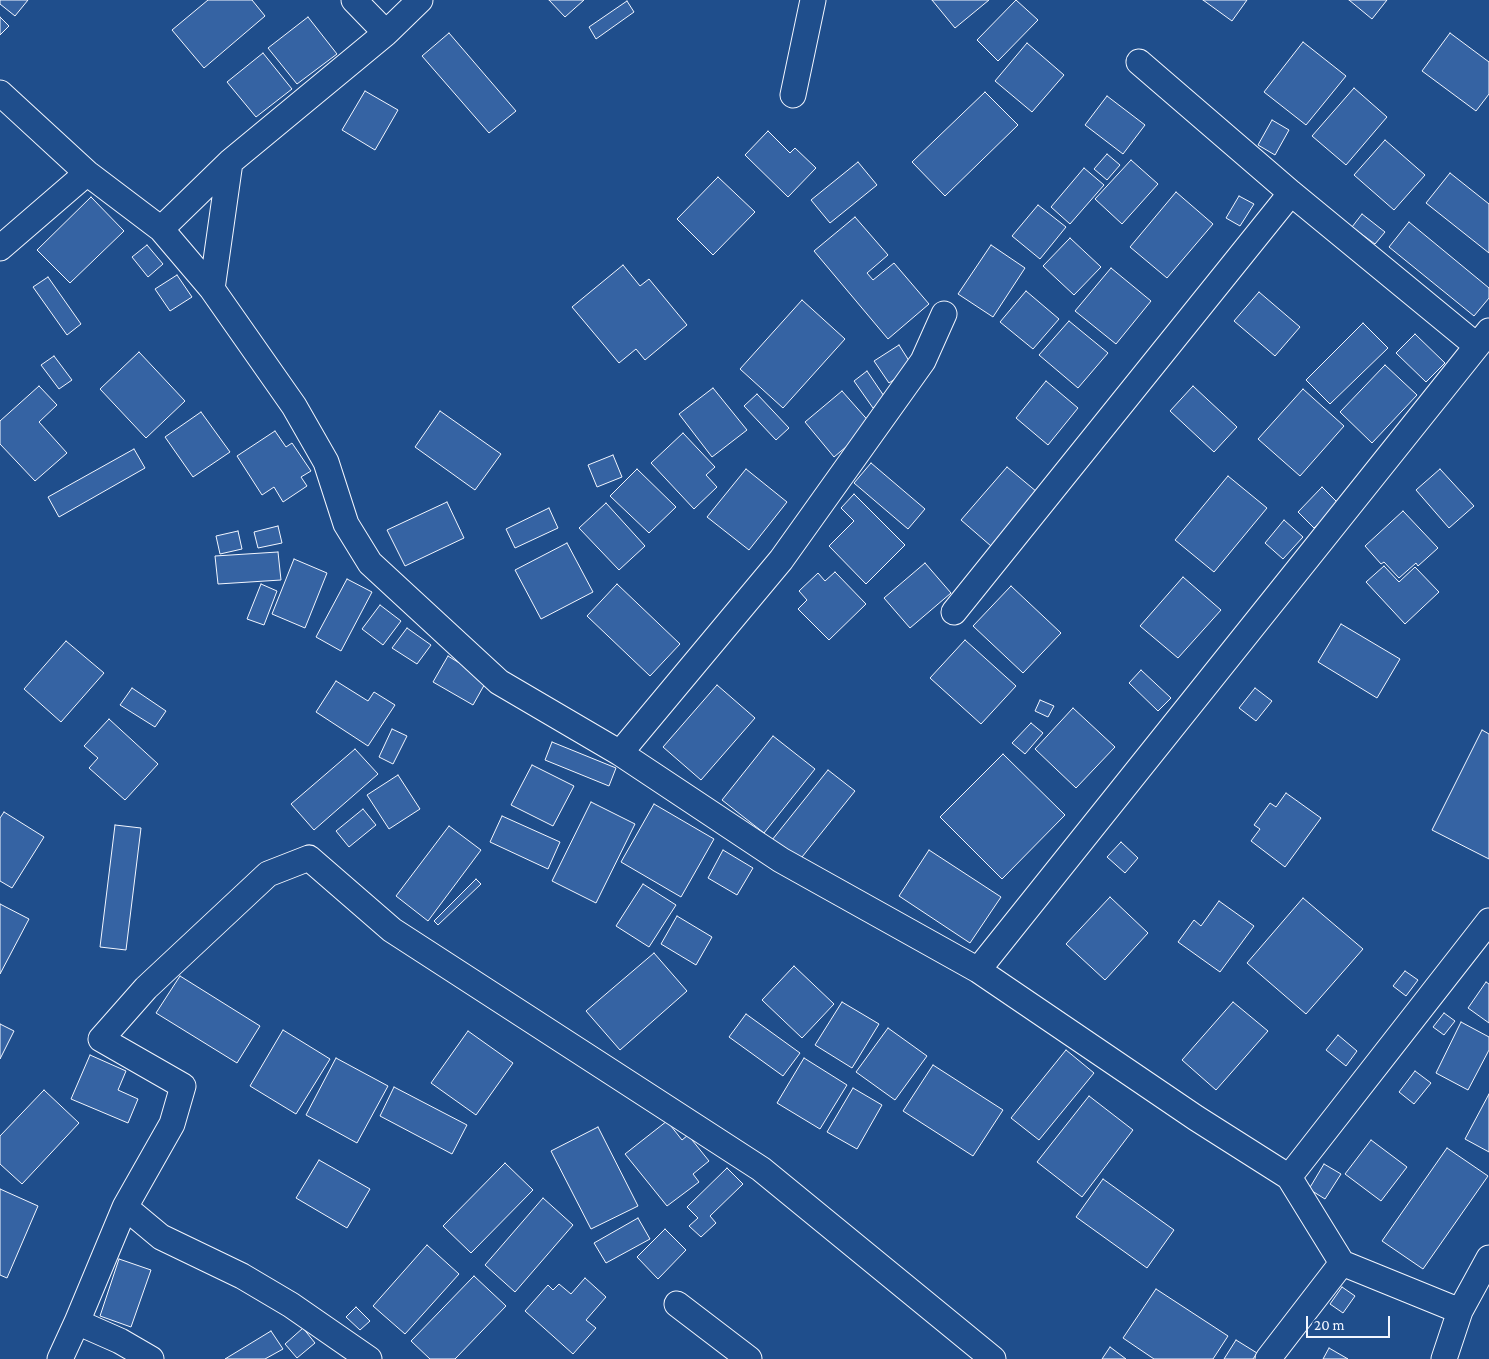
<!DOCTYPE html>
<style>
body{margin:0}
#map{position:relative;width:1489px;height:1359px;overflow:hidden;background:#1f4e8c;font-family:"Crimson Pro",serif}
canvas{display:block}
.scale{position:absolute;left:1306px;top:1316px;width:84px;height:22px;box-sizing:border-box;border:2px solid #f2f6ff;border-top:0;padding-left:6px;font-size:15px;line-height:18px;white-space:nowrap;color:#f2f6ff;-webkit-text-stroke:4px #1f4e8c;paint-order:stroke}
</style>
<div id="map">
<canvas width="1489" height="1359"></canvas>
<div class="scale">20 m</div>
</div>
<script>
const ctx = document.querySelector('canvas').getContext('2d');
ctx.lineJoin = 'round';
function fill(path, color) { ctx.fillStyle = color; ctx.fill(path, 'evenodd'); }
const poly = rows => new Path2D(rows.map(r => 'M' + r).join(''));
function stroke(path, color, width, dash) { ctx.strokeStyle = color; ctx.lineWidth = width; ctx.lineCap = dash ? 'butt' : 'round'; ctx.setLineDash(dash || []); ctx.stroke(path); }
const building = poly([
 [0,0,28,0,15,16,0,4,0,0],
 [208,0,252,0,265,16,204,68,172,30,208,0],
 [549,0,584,0,565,17,549,0],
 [932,0,989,0,955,28,932,0],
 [1016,0,1038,20,998,61,977,40,1016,0],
 [1203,0,1247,0,1232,21,1203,0],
 [1349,0,1387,0,1372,19,1349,0],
 [627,1,634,12,596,39,589,27,627,1],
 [0,17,9,26,0,35,0,17],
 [308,17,337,54,297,84,268,48,308,17],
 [449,33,516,111,489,133,422,56,449,33],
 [1450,33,1489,62,1489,94,1476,111,1422,71,1450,33],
 [1303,42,1346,76,1306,125,1264,92,1303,42],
 [1027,43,1064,75,1032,112,995,81,1027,43],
 [263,53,292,89,256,117,227,82,263,53],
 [1354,88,1387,117,1346,165,1312,136,1354,88],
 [365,91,398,110,375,150,342,130,365,91],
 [985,92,1018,125,945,196,912,162,985,92],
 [1107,96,1145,125,1123,154,1085,125,1107,96],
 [1272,120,1289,130,1275,155,1258,145,1272,120],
 [768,131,790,153,795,148,816,168,788,197,745,155,768,131],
 [1385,140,1425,175,1394,210,1354,175,1385,140],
 [1107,154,1120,165,1107,180,1094,169,1107,154],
 [1131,160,1158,184,1122,224,1095,199,1131,160],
 [858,162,877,185,830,223,811,200,858,162],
 [1084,168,1104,185,1070,224,1051,207,1084,168],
 [1450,173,1489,204,1489,253,1426,203,1450,173],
 [718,177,755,212,713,255,677,219,718,177],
 [1176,192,1213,224,1167,278,1130,247,1176,192],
 [1239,196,1254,204,1240,226,1226,218,1239,196],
 [91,197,124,231,70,283,37,250,91,197],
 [1038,205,1066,227,1040,259,1012,236,1038,205],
 [1362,214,1385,232,1375,244,1352,227,1362,214],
 [855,217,888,255,867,273,873,280,894,263,929,304,888,339,814,251,855,217],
 [1409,222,1489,288,1489,298,1474,316,1389,247,1409,222],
 [1070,238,1101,267,1074,295,1043,266,1070,238],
 [147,245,163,264,148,277,132,257,147,245],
 [991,245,1025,268,993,317,958,294,991,245],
 [623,265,640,286,649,279,687,325,645,360,636,349,619,363,572,307,623,265],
 [1111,268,1151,301,1116,344,1075,311,1111,268],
 [177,275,192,297,170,311,155,289,177,275],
 [48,277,81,324,67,335,33,287,48,277],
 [1026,291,1059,319,1033,349,1000,322,1026,291],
 [1259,292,1300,327,1275,356,1234,321,1259,292],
 [802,300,845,339,783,408,740,369,802,300],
 [1069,321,1108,353,1078,388,1039,355,1069,321],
 [1363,323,1388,348,1330,404,1306,380,1363,323],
 [1415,334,1445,363,1426,382,1396,353,1415,334],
 [899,345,913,367,889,383,874,361,899,345],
 [139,352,185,401,146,438,100,389,139,352],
 [54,356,72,380,59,389,41,365,54,356],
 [1385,365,1417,395,1372,443,1340,412,1385,365],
 [867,371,886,399,873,408,854,381,867,371],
 [1046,381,1078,408,1048,445,1016,418,1046,381],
 [39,386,57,405,39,422,67,453,35,481,0,444,0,421,39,386],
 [1193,386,1237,427,1214,452,1170,411,1193,386],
 [713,388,747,430,712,457,679,414,713,388],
 [1303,389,1344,426,1300,476,1258,439,1303,389],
 [842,391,872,425,834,457,805,422,842,391],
 [757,394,789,428,776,440,744,406,757,394],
 [440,411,501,454,475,490,415,447,440,411],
 [201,412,230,452,193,477,165,437,201,412],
 [275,431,286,447,292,443,311,471,301,477,307,486,283,502,274,487,262,495,237,456,275,431],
 [683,433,715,467,706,475,717,487,694,509,651,463,683,433],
 [134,449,145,468,59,517,48,497,134,449],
 [613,455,622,477,597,487,588,465,613,455],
 [871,463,925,509,908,529,854,483,871,463],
 [1007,467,1037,492,991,546,961,520,1007,467],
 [637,469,676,507,649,533,610,496,637,469],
 [746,469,787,502,749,550,707,517,746,469],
 [1440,469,1474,506,1449,528,1416,490,1440,469],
 [1228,476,1267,508,1214,572,1175,540,1228,476],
 [1322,487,1339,504,1314,528,1298,512,1322,487],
 [854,494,905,545,866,584,829,546,854,521,841,508,854,494],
 [447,502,464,538,405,566,387,530,447,502],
 [606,503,645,546,619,570,579,528,606,503],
 [549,508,558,528,515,548,506,529,549,508],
 [1403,511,1438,548,1418,566,1416,563,1399,578,1384,562,1381,564,1365,546,1403,511],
 [1284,520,1303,537,1283,559,1265,543,1284,520],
 [278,526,282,543,258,548,254,532,278,526],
 [238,531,242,549,220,554,216,536,238,531],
 [567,543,593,592,541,619,515,570,567,543],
 [278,552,281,580,218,584,215,556,278,552],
 [294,559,327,573,305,628,272,614,294,559],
 [925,563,951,593,910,628,884,598,925,563],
 [1384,566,1399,582,1415,567,1439,592,1405,624,1366,582,1384,566],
 [835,572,866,604,829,640,798,609,807,600,799,591,818,573,825,581,835,572],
 [1183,577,1221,610,1178,658,1140,626,1183,577],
 [347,579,372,592,341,651,316,637,347,579],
 [261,584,277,591,264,625,247,619,261,584],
 [617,584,680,644,650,676,587,616,617,584],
 [1011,586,1061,633,1023,673,973,626,1011,586],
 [380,605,401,621,383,645,362,629,380,605],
 [1341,624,1400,659,1377,698,1318,662,1341,624],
 [407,628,431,645,417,664,392,648,407,628],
 [965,640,1016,686,981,724,930,678,965,640],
 [66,641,104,673,61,722,24,689,66,641],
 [448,656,487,680,473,705,433,682,448,656],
 [1141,670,1171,698,1158,711,1129,683,1141,670],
 [336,681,368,701,374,692,395,705,368,746,316,712,336,681],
 [717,685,755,718,701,780,663,747,717,685],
 [132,688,166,711,155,727,120,705,132,688],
 [1255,688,1272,701,1256,721,1239,708,1255,688],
 [1040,700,1054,706,1048,717,1035,711,1040,700],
 [1073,708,1115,747,1076,788,1035,749,1073,708],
 [109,719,158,764,125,800,89,768,98,758,84,746,109,719],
 [1031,723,1043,733,1025,754,1012,743,1031,723],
 [392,729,407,736,393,764,379,757,392,729],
 [1482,730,1489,734,1489,859,1432,830,1482,730],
 [773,736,815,769,764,833,722,800,773,736],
 [552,742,616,768,609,786,545,760,552,742],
 [355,749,378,774,314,830,291,804,355,749],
 [1003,754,1065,815,1002,879,940,817,1003,754],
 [532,765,574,786,553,826,511,805,532,765],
 [828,770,855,791,798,862,772,840,828,770],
 [398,775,420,809,389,829,367,795,398,775],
 [1286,793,1321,818,1285,867,1251,841,1260,829,1254,825,1270,803,1276,807,1286,793],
 [591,802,635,824,596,903,552,881,591,802],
 [654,804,714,839,681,897,621,862,654,804],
 [363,809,376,825,349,847,336,831,363,809],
 [4,812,44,837,12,888,0,881,0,818,4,812],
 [502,816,560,842,548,869,490,842,502,816],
 [115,825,141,828,126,950,100,947,115,825],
 [449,826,481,850,428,921,396,896,449,826],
 [1121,842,1138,858,1125,873,1107,857,1121,842],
 [723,850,753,868,737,895,708,878,723,850],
 [929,850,1001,897,970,943,899,896,929,850],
 [476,879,481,884,438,925,434,921,476,879],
 [643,884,676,905,649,947,616,926,643,884],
 [1110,897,1148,933,1105,980,1066,944,1110,897],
 [1303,898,1363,949,1306,1014,1247,963,1303,898],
 [1219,901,1254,926,1220,972,1178,942,1194,920,1201,926,1219,901],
 [0,904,29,919,0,974,0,904],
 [677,916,712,937,696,965,661,944,677,916],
 [654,953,687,991,620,1050,586,1011,654,953],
 [794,966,834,1004,802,1038,762,1000,794,966],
 [1405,971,1418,980,1406,996,1393,986,1405,971],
 [180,976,260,1026,237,1063,156,1013,180,976],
 [1486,982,1489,984,1489,1023,1468,1008,1486,982],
 [842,1002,879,1024,852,1068,815,1045,842,1002],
 [1233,1002,1268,1031,1216,1090,1182,1060,1233,1002],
 [1444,1013,1455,1021,1444,1035,1433,1027,1444,1013],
 [746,1014,800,1053,783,1076,729,1037,746,1014],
 [1461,1022,1489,1037,1489,1050,1468,1090,1436,1073,1461,1022],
 [0,1024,14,1031,0,1059,0,1024],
 [888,1028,927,1056,895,1100,856,1072,888,1028],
 [283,1030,330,1059,296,1114,250,1086,283,1030],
 [468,1031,513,1063,476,1115,431,1083,468,1031],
 [1338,1035,1357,1051,1346,1066,1326,1050,1338,1035],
 [1066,1050,1094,1073,1039,1140,1011,1118,1066,1050],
 [90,1055,126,1071,118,1090,138,1099,128,1123,71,1099,90,1055],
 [336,1058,388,1086,357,1143,306,1115,336,1058],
 [804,1058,847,1085,820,1129,777,1103,804,1058],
 [933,1065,1003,1110,973,1156,903,1111,933,1065],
 [1415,1071,1431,1083,1414,1104,1399,1092,1415,1071],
 [394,1087,467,1125,452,1154,380,1116,394,1087],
 [853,1088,882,1105,857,1149,827,1132,853,1088],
 [44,1090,79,1123,22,1184,0,1164,0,1136,44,1090],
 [1489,1094,1489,1152,1465,1139,1489,1094],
 [1089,1096,1133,1130,1082,1197,1037,1162,1089,1096],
 [667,1121,682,1140,688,1135,709,1161,693,1174,699,1182,667,1206,625,1154,667,1121],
 [598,1127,638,1206,591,1229,551,1151,598,1127],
 [1371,1140,1407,1167,1381,1201,1345,1174,1371,1140],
 [1447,1148,1488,1176,1423,1269,1382,1241,1447,1148],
 [319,1160,370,1189,347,1228,296,1198,319,1160],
 [505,1163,533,1190,471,1253,443,1226,505,1163],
 [1324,1164,1341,1174,1325,1199,1309,1189,1324,1164],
 [727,1168,743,1184,710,1216,716,1223,701,1237,689,1226,698,1218,687,1207,727,1168],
 [1103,1179,1174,1230,1147,1268,1076,1217,1103,1179],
 [0,1189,38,1206,7,1278,0,1275,0,1189],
 [543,1198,573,1225,515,1292,485,1265,543,1198],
 [638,1218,650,1239,606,1263,594,1243,638,1218],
 [665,1229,686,1250,658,1279,637,1257,665,1229],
 [427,1245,459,1274,405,1334,373,1306,427,1245],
 [119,1259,151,1270,131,1327,100,1316,119,1259],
 [474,1276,506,1306,455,1359,430,1359,411,1341,474,1276],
 [585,1278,606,1297,586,1320,596,1328,573,1354,525,1311,548,1285,553,1290,559,1284,571,1294,585,1278],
 [1342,1287,1355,1296,1343,1313,1330,1304,1342,1287],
 [1156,1289,1228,1336,1213,1359,1154,1359,1123,1338,1156,1289],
 [356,1307,370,1321,360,1330,346,1317,356,1307],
 [303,1328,315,1343,297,1358,285,1344,303,1328],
 [271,1331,283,1349,265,1359,225,1359,271,1331],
 [1236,1340,1257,1353,1253,1359,1224,1359,1236,1340],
 [1110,1347,1126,1359,1102,1359,1110,1347],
 [1329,1348,1348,1359,1323,1359,1329,1348]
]);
fill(building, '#3563a3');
stroke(building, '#f2f6ff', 1);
const street = poly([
 [354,0,386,33],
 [1139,62,1291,193,1477,346],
 [0,93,87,173,161,229,212,289,294,406,326,462,346,524,370,563,499,682,620,753,781,860,978,970,1196,1118,1289,1177,1342,1263,1460,1311],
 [793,95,813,0],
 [161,229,230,162,386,33,420,0],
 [0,248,87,173],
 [212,289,230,162],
 [954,612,1291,193],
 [620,753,781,560,923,361,944,314],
 [978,970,1489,331],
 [1289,1177,1489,921],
 [125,1207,172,1124,183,1086,101,1039,146,988,268,874,309,858,392,930,761,1169,993,1359],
 [677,1304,749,1359],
 [77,1322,125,1207,161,1237,242,1276,291,1305,369,1359],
 [60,1359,77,1322,120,1341,151,1359],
 [1268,1359,1342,1263],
 [1444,1359,1460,1311,1489,1258]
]);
stroke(street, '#f2f6ff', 27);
stroke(street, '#1f4e8c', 25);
</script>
